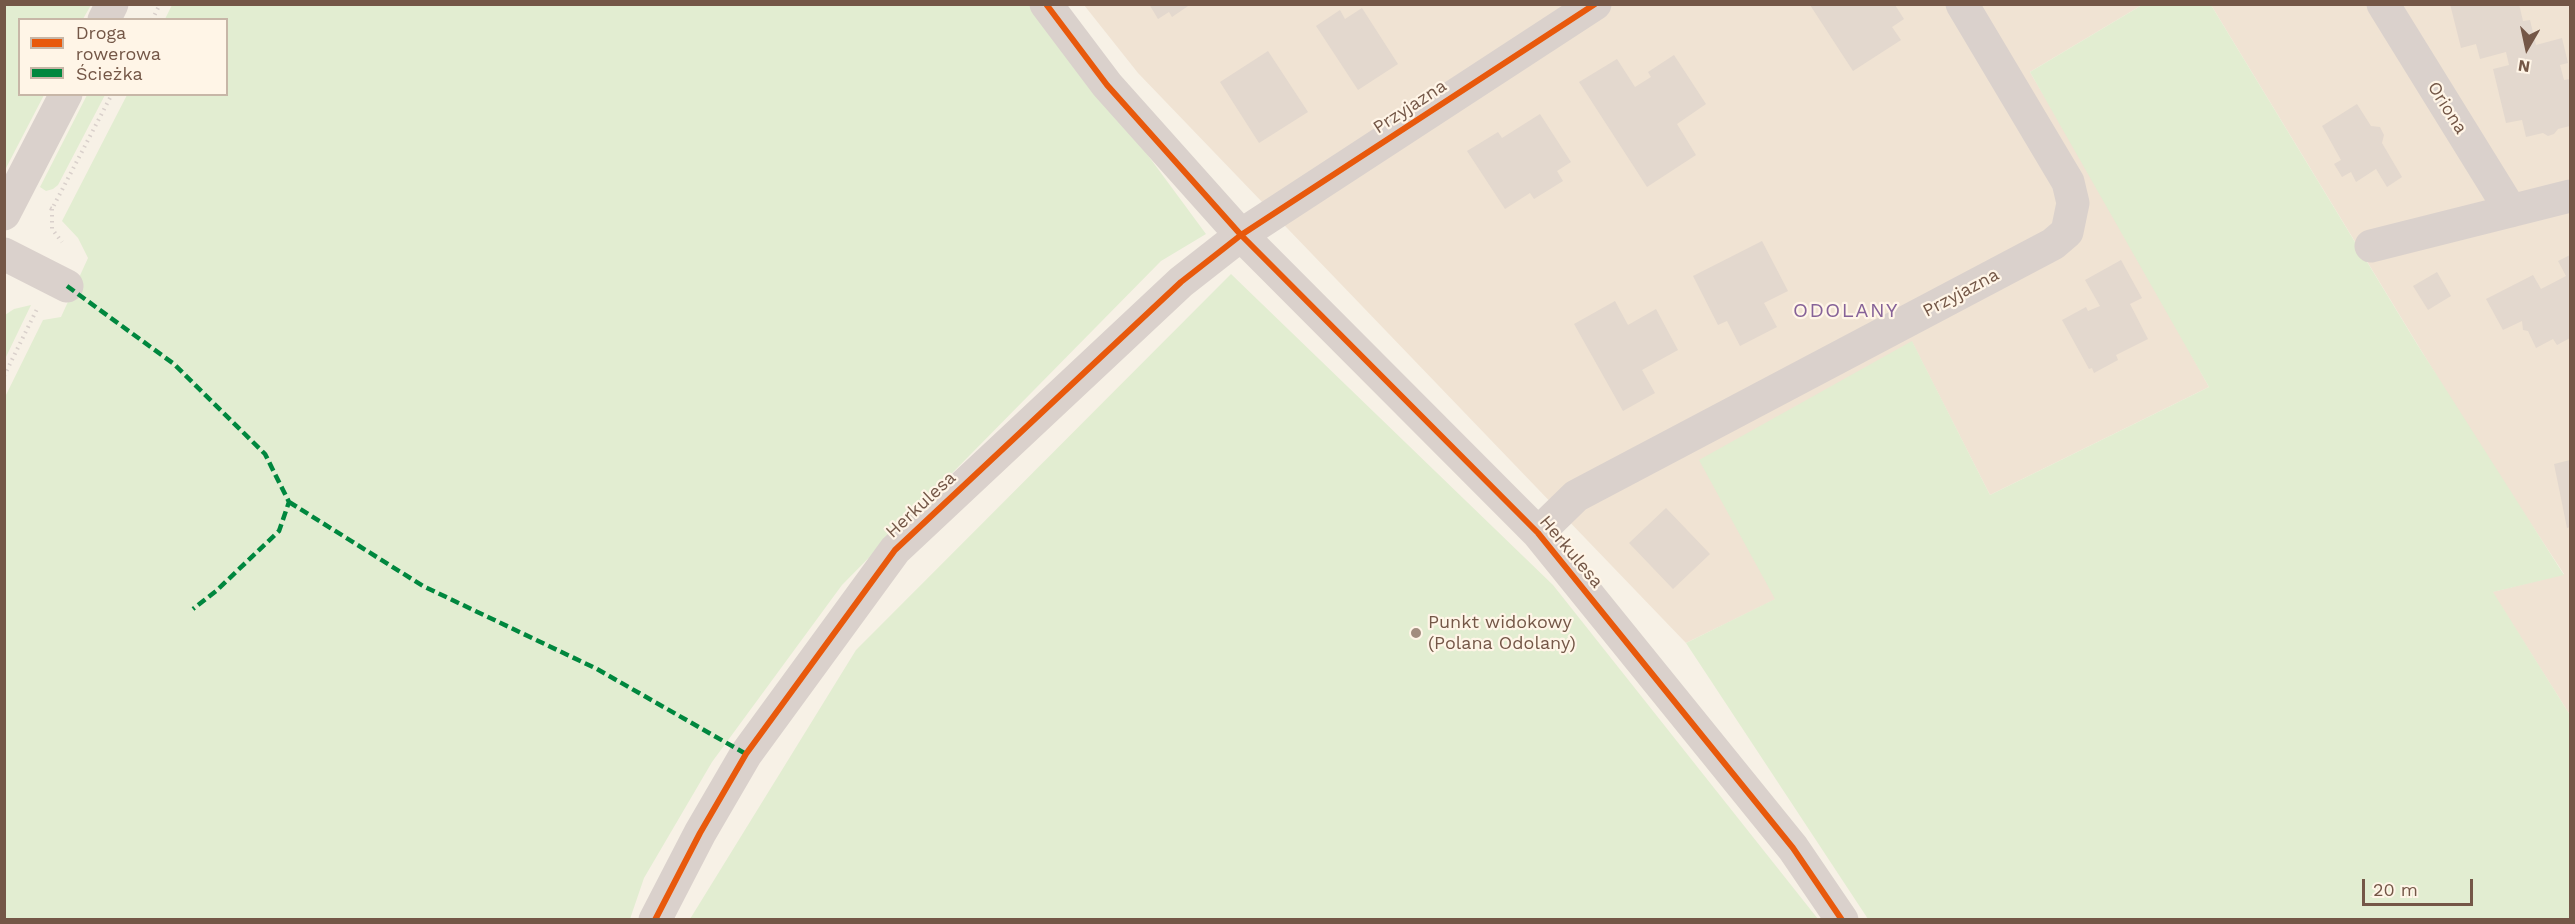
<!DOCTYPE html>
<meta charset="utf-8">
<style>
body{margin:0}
#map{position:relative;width:2575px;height:924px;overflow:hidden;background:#f7f1e6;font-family:"Work Sans",sans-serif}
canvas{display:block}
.frame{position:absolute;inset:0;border:6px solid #745747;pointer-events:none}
.legend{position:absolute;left:18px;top:18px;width:210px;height:78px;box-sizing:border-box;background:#fff5e7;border:2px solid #c7b6a7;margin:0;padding:8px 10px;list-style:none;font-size:18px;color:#745747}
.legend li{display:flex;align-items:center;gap:12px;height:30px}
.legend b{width:30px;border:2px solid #c7b6a7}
.north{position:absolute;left:2497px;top:18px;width:60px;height:60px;-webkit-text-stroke:4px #fff5e7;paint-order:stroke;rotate:189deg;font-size:16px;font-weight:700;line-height:24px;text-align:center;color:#745747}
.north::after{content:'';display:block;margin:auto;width:21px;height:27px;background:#745747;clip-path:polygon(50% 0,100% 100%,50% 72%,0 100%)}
.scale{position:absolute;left:2362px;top:879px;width:111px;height:27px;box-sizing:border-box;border:3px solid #745747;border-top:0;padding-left:8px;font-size:18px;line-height:21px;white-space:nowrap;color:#745747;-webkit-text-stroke:4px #fff5e7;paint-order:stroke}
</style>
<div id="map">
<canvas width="2575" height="924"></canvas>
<div class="frame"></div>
<ul class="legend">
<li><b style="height:8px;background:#e8590c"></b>Droga rowerowa</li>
<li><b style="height:8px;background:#00873e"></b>Ścieżka</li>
</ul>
<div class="north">N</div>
<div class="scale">20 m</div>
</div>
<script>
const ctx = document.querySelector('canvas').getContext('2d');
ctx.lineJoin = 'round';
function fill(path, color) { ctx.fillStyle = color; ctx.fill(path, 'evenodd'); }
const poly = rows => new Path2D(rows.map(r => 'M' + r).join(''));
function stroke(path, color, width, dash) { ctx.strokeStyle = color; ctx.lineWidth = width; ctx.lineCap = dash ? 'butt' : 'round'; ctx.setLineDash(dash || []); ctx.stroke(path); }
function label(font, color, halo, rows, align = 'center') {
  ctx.font = font + ' "Work Sans",sans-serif'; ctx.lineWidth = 4.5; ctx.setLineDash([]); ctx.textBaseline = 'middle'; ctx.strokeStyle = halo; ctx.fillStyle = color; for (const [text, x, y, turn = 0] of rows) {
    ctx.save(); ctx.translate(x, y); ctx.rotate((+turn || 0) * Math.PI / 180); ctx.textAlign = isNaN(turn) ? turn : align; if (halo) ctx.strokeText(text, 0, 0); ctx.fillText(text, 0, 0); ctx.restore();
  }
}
fill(poly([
 [1084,5,2142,5,2030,72,2122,228,2209,387,1990,495,1912,342,1776,599,1686,643,1138,73],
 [2211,5,2570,5,2570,715,2492,592,2564,574,2475,439]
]), '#f0e3d3');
fill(poly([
 [4,5,91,5,83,19,20,20,20,94,44,95,5,170],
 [172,5,1037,5,1206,234,1161,261,842,585,712,762,644,878,630,919,5,919,4,399,43,320,61,317,88,258,78,238,62,221,127,95,226,94,226,20,165,19],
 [2142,5,2211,5,2417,344,2564,575,2493,592,2570,715,2570,919,1868,919,1686,643,1775,599,1699,460,1912,341,1990,495,2209,387,2030,72],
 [87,95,105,95,58,185,53,189,46,191,40,187],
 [1231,274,1553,585,1818,919,690,919,856,650],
 [31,305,5,359,5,315,14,309]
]), '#e2edd1');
fill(poly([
 [1149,4,1191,4,1172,17,1169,12,1158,19],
 [2450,4,2519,4,2523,21,2530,20,2536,45,2562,38,2568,63,2560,65,2564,80,2570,79,2570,126,2558,129,2554,134,2548,136,2543,133,2526,137,2522,120,2506,123,2493,69,2509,65,2506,52,2480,59,2476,44,2461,48],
 [1810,5,1895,5,1904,19,1892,27,1901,40,1853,71],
 [1362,8,1398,64,1358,90,1316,26,1340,10,1345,19],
 [1268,51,1308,112,1259,143,1220,82],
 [1674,55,1706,104,1677,124,1696,155,1647,187,1579,82,1617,59,1635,87,1651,77,1648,72],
 [2357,104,2371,126,2380,127,2384,135,2382,143,2402,177,2387,187,2376,169,2356,182,2351,172,2342,177,2334,164,2341,160,2322,126],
 [1540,114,1571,162,1557,171,1563,181,1534,199,1530,193,1505,209,1467,151,1498,132,1502,138],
 [1762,241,1788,291,1764,303,1777,327,1740,346,1727,321,1718,325,1693,276],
 [2570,255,2570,338,2557,345,2553,339,2536,348,2528,331,2523,330,2522,321,2503,330,2486,299,2533,275,2541,289,2566,276,2558,261],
 [2121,260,2142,298,2130,304,2148,339,2116,355,2118,360,2094,373,2092,368,2089,369,2062,320,2086,307,2088,311,2100,306,2085,280],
 [2437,272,2451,296,2428,310,2413,286],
 [1615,301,1628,325,1656,309,1678,350,1642,370,1655,393,1623,411,1574,324],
 [2570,460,2570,527,2567,528,2554,464],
 [1666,508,1710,554,1673,589,1629,543]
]), '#e3d8ce');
stroke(poly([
 [152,20,160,4],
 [50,208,52,209,112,94],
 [52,209,52,229,62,242],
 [4,376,37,309]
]), '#d9d0cb', 4, [1.5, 4.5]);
stroke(poly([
 [1046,4,1107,85,1241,235,1538,533,1793,848,1842,920],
 [2383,4,2511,211],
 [104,20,112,4],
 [4,214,66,94],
 [2371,246,2570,196],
 [4,254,67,286],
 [1538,533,1576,496,2053,244,2067,232,2073,203,2068,182,1962,4],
 [655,920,700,833,746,754,895,550,1181,282,1241,235,1595,4]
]), '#dad1cc', 33);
stroke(poly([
 [67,286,174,364,265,454,289,502,279,531,216,591,193,609],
 [289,502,423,586,597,669,746,754]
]), '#00873e', 4.5, [9, 4.5]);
stroke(poly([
 [1046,4,1107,85,1241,235,1538,533,1793,848,1842,920],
 [655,920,700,833,746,754,895,550,1181,282,1241,235,1595,4]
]), '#e8590c', 6);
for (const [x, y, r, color] of [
 [1416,633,6,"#a28d7f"]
]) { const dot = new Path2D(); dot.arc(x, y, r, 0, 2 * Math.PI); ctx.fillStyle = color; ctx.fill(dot); stroke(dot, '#fff5e7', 2); }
label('18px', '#745747', '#fff5e7', [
 ["Przyjazna",1410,107,-33],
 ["Oriona",2447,108,58],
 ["Przyjazna",1961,293,-28],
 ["Herkulesa",921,505,-43],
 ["Herkulesa",1571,552,50]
]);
label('18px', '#745747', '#fff5e7', [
 ["Punkt widokowy",1428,623],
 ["(Polana Odolany)",1428,644]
], 'left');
ctx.letterSpacing = '1.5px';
label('20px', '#866298', '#fff5e7', [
 ["ODOLANY",1846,311]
]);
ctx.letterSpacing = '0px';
</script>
